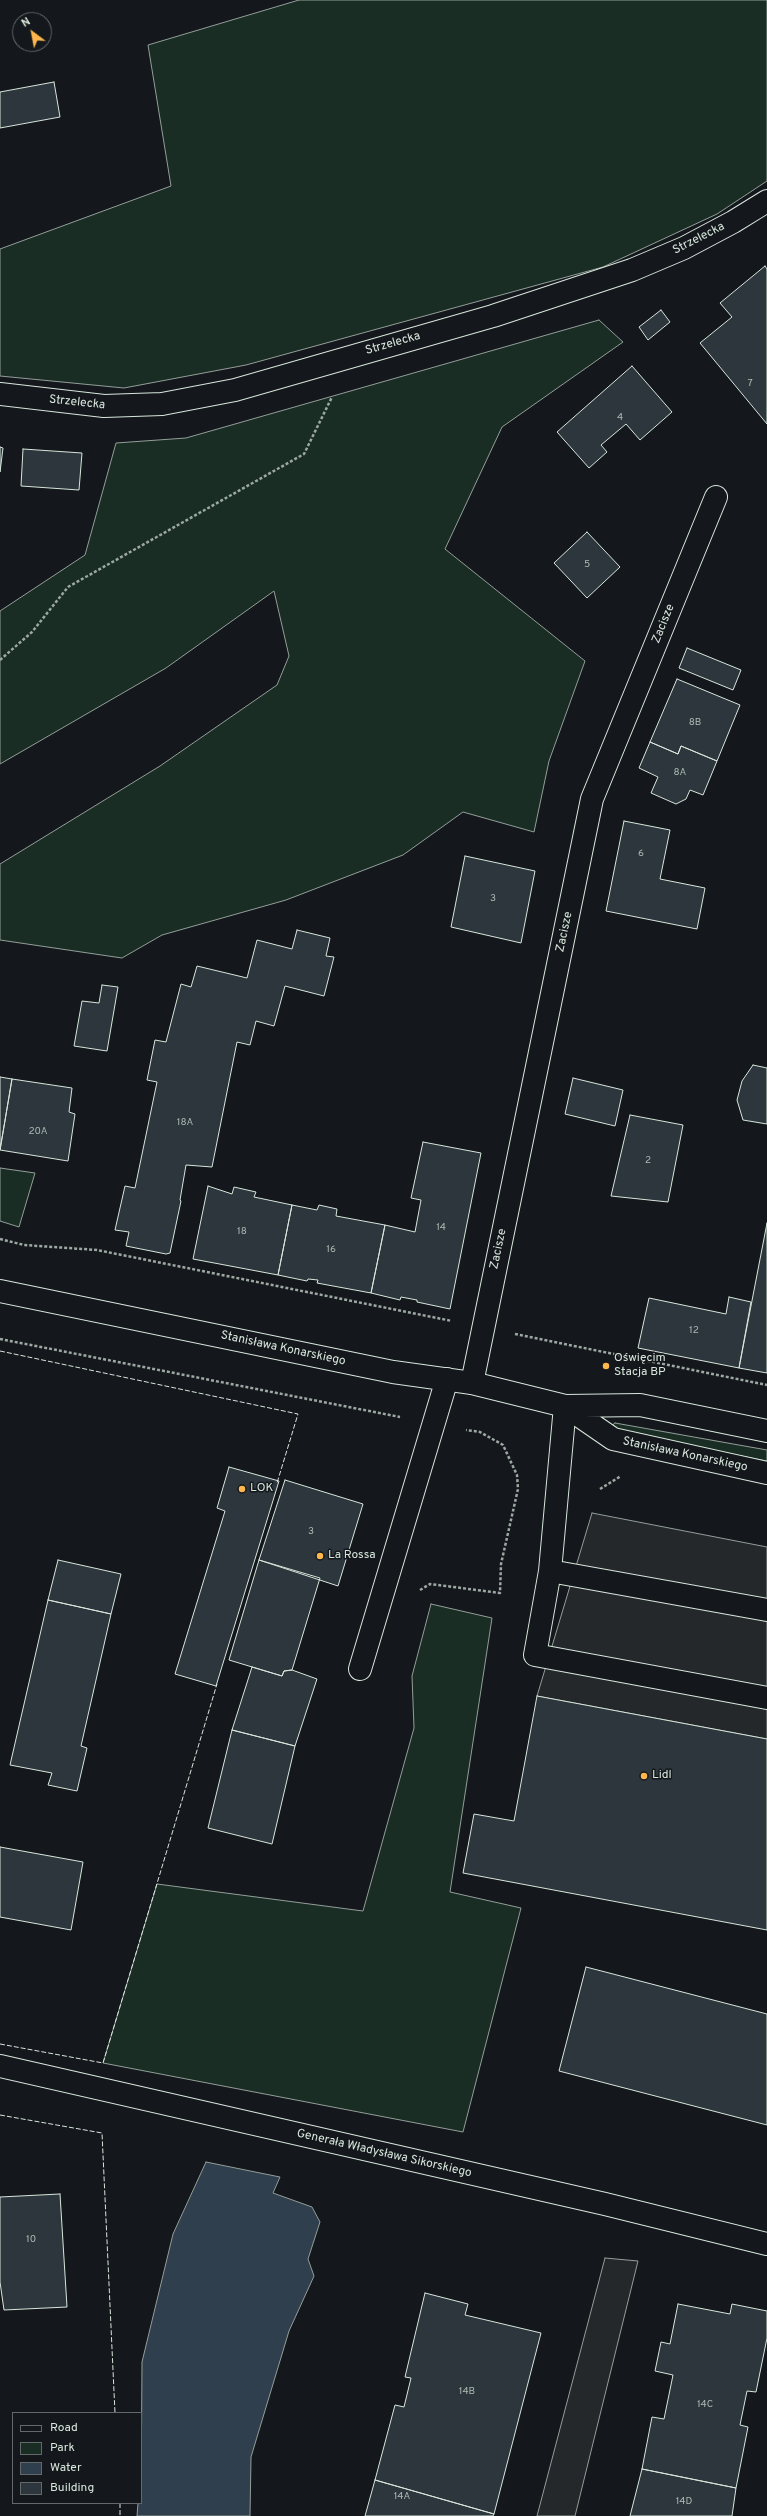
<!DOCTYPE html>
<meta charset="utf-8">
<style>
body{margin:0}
#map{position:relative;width:767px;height:2516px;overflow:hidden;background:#14181c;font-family:Overpass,sans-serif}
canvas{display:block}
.legend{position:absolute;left:12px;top:2412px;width:130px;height:92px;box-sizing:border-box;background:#14181c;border:1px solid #626a69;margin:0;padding:5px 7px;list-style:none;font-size:12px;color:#d8e6dc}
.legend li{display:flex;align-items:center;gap:8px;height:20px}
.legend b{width:20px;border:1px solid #626a69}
.north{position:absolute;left:12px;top:12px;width:40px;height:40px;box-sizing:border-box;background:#14181c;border:1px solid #626a69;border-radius:50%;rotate:328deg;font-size:11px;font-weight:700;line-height:16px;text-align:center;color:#d8e6dc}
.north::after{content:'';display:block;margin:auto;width:14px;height:18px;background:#ffb74d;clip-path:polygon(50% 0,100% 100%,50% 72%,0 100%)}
</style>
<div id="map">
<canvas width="767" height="2516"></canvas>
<ul class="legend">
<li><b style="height:5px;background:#14181c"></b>Road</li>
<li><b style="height:11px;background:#1a2d24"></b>Park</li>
<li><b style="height:11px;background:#2f3f4d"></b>Water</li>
<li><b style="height:11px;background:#2c363c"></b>Building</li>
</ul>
<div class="north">N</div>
</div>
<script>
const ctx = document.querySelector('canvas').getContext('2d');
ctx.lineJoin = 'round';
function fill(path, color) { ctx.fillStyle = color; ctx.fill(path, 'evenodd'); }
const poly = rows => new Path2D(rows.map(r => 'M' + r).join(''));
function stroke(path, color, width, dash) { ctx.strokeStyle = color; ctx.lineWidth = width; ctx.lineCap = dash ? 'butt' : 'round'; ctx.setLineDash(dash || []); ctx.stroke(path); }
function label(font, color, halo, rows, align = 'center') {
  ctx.font = font + ' Overpass,sans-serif'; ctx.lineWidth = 3; ctx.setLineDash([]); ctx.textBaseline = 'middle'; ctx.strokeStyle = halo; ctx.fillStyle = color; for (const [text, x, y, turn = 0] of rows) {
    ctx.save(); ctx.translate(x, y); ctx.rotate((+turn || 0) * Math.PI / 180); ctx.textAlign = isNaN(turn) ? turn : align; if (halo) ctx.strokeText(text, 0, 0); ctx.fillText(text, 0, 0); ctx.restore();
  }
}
const green = poly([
 [299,0,767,0,767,181,717,214,603,267,246,365,124,388,0,376,0,249,171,186,148,45,299,0],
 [599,320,623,342,502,427,445,549,585,661,549,761,534,832,463,812,403,855,286,900,162,935,122,958,0,940,0,864,160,766,277,685,289,656,274,591,166,668,0,764,0,611,85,555,116,443,186,438,599,320],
 [0,1168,35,1173,19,1227,0,1221,0,1168],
 [615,1423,767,1450,767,1461,612,1431,610,1427,615,1423],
 [431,1604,492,1618,450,1892,521,1908,463,2132,103,2063,157,1884,363,1911,414,1728,412,1676,431,1604]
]);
fill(green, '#1a2d24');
stroke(green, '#939e99', 1);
const parking = poly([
 [592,1513,767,1547,767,1739,537,1696,592,1513],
 [605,2258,638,2261,575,2516,537,2516,605,2258]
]);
fill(parking, '#24282b');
stroke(parking, '#939e99', 1);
const water = poly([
 [206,2162,280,2177,273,2193,312,2207,320,2222,308,2259,314,2276,289,2331,251,2457,250,2516,137,2516,138,2503,141,2503,142,2362,173,2234,206,2162]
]);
fill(water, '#2f3f4d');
stroke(water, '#939e99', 1);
const building = poly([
 [54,82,60,117,0,128,0,92,54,82],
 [765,266,767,269,767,424,700,343,732,317,720,303,765,266],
 [661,310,670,322,648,340,639,327,661,310],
 [632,366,672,412,640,440,626,424,601,445,607,452,589,468,557,432,632,366],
 [0,447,3,448,0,472,0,447],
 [23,449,82,453,79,490,21,486,23,449],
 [587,532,620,567,587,598,554,563,587,532],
 [687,648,741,670,733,690,679,668,687,648],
 [677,679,740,705,717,761,681,746,678,754,650,742,677,679],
 [650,742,678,754,681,746,717,761,703,795,690,790,686,799,676,804,651,793,658,777,639,768,650,742],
 [624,821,670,830,660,879,705,888,697,929,606,911,624,821],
 [465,856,535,871,521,943,451,927,465,856],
 [297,930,330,938,326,956,334,957,324,996,285,986,274,1026,256,1021,250,1045,237,1042,212,1167,186,1165,180,1200,181,1201,170,1253,166,1254,126,1246,129,1232,115,1230,125,1186,135,1188,157,1082,147,1080,155,1040,166,1042,181,984,191,987,197,966,247,978,257,940,292,949,297,930],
 [102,985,118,987,107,1051,74,1046,82,1001,99,1003,102,985],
 [753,1065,767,1068,767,1124,743,1120,737,1100,742,1081,753,1065],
 [0,1077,12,1079,0,1150,0,1077],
 [573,1078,623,1090,615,1126,565,1114,573,1078],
 [12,1079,72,1088,69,1112,75,1114,68,1161,0,1150,12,1079],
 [630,1115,683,1125,668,1202,611,1196,630,1115],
 [423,1142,481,1153,450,1309,417,1302,417,1300,401,1297,400,1300,371,1293,385,1225,415,1232,421,1200,411,1198,423,1142],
 [208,1186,232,1194,234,1187,256,1192,254,1197,292,1205,278,1275,193,1259,208,1186],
 [292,1205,317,1210,319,1205,337,1209,336,1216,385,1225,371,1293,317,1283,318,1280,308,1279,307,1281,278,1275,292,1205],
 [767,1223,767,1373,739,1368,767,1223],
 [729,1297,751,1302,739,1368,638,1348,649,1298,726,1314,729,1297],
 [229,1467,279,1481,216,1686,175,1674,225,1511,217,1508,229,1467],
 [285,1480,363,1504,338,1586,259,1560,285,1480],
 [58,1560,121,1574,111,1614,48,1600,58,1560],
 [259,1560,320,1578,292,1670,284,1671,282,1676,229,1660,259,1560],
 [48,1600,111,1614,81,1746,87,1748,77,1791,48,1785,52,1773,10,1765,48,1600],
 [252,1667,282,1676,284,1671,292,1670,317,1679,295,1746,232,1730,252,1667],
 [537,1696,767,1739,767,1930,463,1873,474,1814,514,1821,537,1696],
 [232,1730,295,1746,272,1844,208,1828,232,1730],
 [0,1847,83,1862,71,1930,0,1917,0,1847],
 [586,1967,767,2014,767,2125,559,2071,586,1967],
 [60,2194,67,2307,4,2310,0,2282,0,2197,60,2194],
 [425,2293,468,2304,465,2315,541,2333,494,2514,375,2480,395,2405,404,2407,411,2378,405,2377,425,2293],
 [678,2304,730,2314,732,2304,767,2311,767,2338,756,2392,747,2391,740,2425,748,2427,736,2488,642,2469,652,2417,664,2419,673,2375,655,2371,661,2342,670,2344,678,2304],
 [642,2469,736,2488,732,2516,630,2516,642,2469],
 [375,2480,494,2514,493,2516,365,2516,375,2480]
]);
fill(building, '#2c363c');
stroke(building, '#d8e6dc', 1);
const minor = poly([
 [0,394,104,406,162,404,235,390,493,316,632,270,684,248,733,222,767,201],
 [472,1383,592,799,716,497],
 [565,1406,550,1571,535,1655,767,1698],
 [550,1571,767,1610],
 [360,1669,447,1379],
 [0,2066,605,2204,767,2244]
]);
const major = poly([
 [0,1291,393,1372,472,1383,565,1406,640,1405,767,1431],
 [565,1406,613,1439,767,1473]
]);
stroke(minor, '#d8e6dc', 24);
stroke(major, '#d8e6dc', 24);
stroke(poly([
 [0,660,32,632,68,587,304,454,332,397],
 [0,1239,24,1245,97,1250,452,1321],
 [515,1334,767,1385],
 [0,1339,400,1417],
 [600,1489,621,1476],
 [420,1590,430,1584,500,1593,501,1564,518,1489,517,1475,503,1445,480,1432,466,1430]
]), '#9da8a2', 2.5, [3, 2]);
stroke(minor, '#14181c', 22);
stroke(major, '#14181c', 22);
stroke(poly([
 [0,1351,298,1414,277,1483],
 [0,2044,103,2063,217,1684],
 [0,2115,102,2133,115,2413],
 [120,2503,120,2516]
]), '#d8e6dc', 1, [5, 2]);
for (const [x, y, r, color] of [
 [606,1366,4,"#ffb74d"],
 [242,1489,4,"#ffb74d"],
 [320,1556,4,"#ffb74d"],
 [644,1776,4,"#ffb74d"]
]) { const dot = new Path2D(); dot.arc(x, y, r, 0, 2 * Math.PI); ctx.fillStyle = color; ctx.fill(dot); stroke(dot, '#14181c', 1.5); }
label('10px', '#adbab4', null, [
 ["7",750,384],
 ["4",620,418],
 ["5",587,565],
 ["8B",695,723],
 ["8A",680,773],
 ["6",641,854],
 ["3",493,899],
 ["18A",185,1123],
 ["20A",38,1132],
 ["2",648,1161],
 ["14",441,1228],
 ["18",242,1232],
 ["16",331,1250],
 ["12",694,1331],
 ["3",311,1532],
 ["10",31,2240],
 ["14B",467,2392],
 ["14C",705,2405],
 ["14A",402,2497],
 ["14D",684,2502]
]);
label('12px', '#d8e6dc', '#14181c', [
 ["Strzelecka",699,239,-27],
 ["Strzelecka",393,344,-16],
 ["Strzelecka",77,403,6],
 ["Zacisze",664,624,-68],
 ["Zacisze",565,932,-78],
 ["Zacisze",499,1249,-78],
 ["Stanisława Konarskiego",283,1349,12],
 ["Stanisława Konarskiego",685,1455,12],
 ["Generała Władysława Sikorskiego",384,2154,13]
]);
label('12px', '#d8e6dc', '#14181c', [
 ["Oświęcim",614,1359],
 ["Stacja BP",614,1373],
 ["LOK",250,1489],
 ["La Rossa",328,1556],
 ["Lidl",652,1776]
], 'left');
</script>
